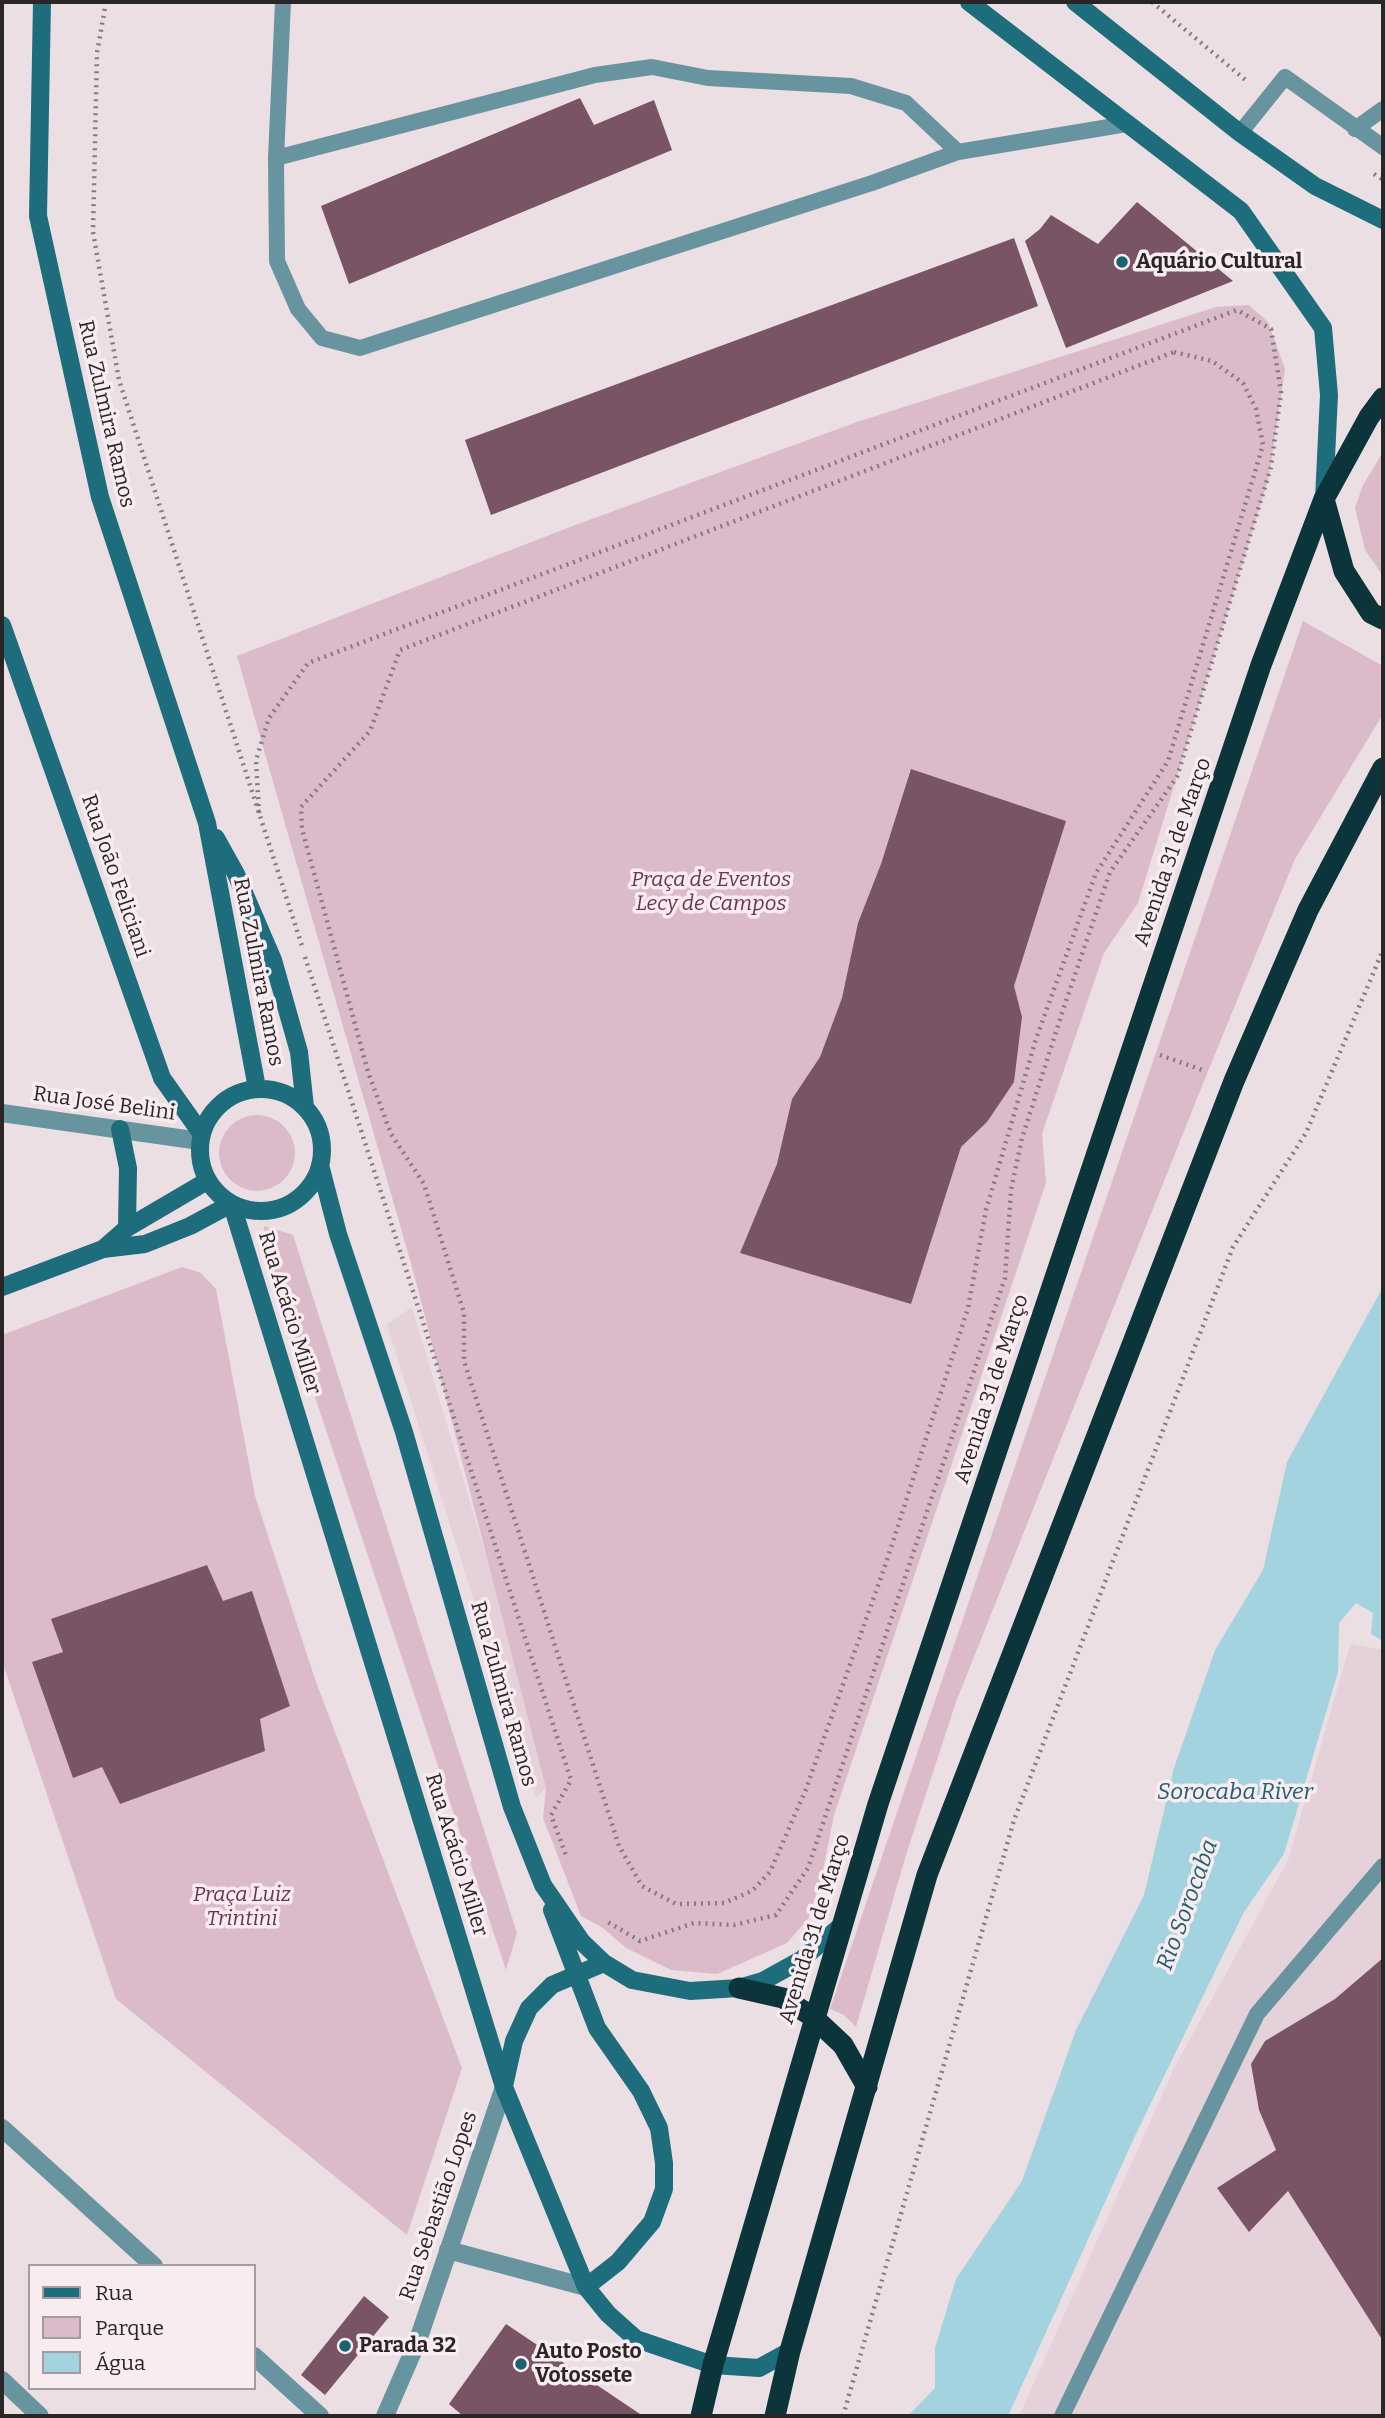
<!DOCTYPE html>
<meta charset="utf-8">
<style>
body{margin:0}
#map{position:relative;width:1385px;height:2418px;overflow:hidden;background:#ecdfe4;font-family:Bitter,serif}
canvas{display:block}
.frame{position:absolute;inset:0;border:4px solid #2a2527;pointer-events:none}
.legend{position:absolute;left:28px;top:2264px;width:228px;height:126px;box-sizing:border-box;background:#f9ecf1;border:2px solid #a69ca0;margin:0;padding:9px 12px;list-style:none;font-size:21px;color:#2a2527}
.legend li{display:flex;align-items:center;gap:14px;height:35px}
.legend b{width:35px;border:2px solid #a69ca0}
</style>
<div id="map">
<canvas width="1385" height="2418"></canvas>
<div class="frame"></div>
<ul class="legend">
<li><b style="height:9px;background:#1e6d7d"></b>Rua</li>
<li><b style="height:19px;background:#dbbbc9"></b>Parque</li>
<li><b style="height:19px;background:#a2d3df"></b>Água</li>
</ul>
</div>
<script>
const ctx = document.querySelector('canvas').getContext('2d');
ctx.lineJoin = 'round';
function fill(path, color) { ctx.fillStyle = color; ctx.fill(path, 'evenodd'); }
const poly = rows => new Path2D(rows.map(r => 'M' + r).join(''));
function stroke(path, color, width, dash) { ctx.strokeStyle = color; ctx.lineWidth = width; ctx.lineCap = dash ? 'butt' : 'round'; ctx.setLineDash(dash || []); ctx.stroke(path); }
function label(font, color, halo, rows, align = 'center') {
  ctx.font = font + ' Bitter,serif'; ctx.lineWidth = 7; ctx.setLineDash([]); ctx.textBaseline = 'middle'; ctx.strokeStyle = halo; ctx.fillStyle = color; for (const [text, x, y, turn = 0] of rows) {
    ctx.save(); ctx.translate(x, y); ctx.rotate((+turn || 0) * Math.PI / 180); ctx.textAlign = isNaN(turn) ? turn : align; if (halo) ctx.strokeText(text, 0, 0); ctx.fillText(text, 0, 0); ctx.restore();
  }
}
fill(poly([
 [412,1307,553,1781,536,1798,387,1325],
 [1350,1644,1383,1650,1383,2416,1019,2416,1174,2068,1288,1860]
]), '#e5d1da');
fill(poly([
 [1249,305,1268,322,1285,369,1269,477,1138,903,1104,953,1042,1134,1046,1183,834,1815,821,1880,808,1919,787,1943,717,1974,671,1970,626,1948,603,1928,581,1916,543,1818,546,1788,414,1274,237,656,570,527,857,422,1216,307],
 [1383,452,1383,576,1365,550,1355,508,1363,485],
 [1303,621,1383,666,1383,714,1295,859,1204,1081,956,1702,906,1855,856,2027,844,2015,830,2009],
 '219 1153a38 38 0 1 1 76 0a38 38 0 1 1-76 0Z',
 [264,1226,293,1235,517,1933,506,1970,265,1247],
 [182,1267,201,1273,216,1289,255,1496,315,1679,462,2068,407,2235,116,1999,2,1661,2,1335]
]), '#dbbbc9');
fill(poly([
 [1383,1287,1383,1641,1371,1634,1373,1613,1356,1603,1339,1623,1338,1672,1284,1854,1244,1912,1134,2138,1008,2416,908,2416,935,2388,935,2348,956,2279,1022,2181,1076,2030,1144,1895,1174,1768,1215,1650,1263,1570,1287,1462]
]), '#a2d3df');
fill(poly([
 [580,98,594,125,654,100,672,150,349,284,321,206],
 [1137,202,1233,281,1066,348,1025,241,1040,229,1051,215,1098,244],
 [1014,238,1038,306,491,515,465,440],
 [911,769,1066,821,1014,986,1022,1017,1014,1082,987,1122,961,1147,911,1304,740,1253,777,1164,792,1099,820,1057,842,998,858,923,881,864],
 [207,1565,223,1601,252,1591,290,1706,260,1719,265,1751,120,1804,102,1767,73,1778,32,1662,63,1652,51,1619],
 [1383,1958,1383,2341,1288,2191,1249,2232,1217,2188,1276,2150,1259,2110,1251,2064,1265,2041,1335,1999],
 [364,2296,389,2317,325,2395,301,2375],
 [506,2324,643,2416,463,2416,449,2404]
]), '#785465');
stroke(poly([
 [106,2,97,53,93,232,119,380,303,949],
 [1152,2,1248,82],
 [1374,174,1383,180],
 [1174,352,1212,361,1243,383,1256,409,1263,445,1168,761,1096,873,1036,1039,986,1210,968,1308,886,1563,806,1789,770,1872,752,1891,724,1903,676,1904,642,1886,619,1846,464,1361,464,1313,424,1184,391,1134,368,1072,302,829,301,807,370,731,400,650,1174,352],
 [259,813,256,760,269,718,308,663,1237,310,1271,329,1281,392,1271,467,1177,777,1110,872,1063,1010,1022,1138,1011,1190,1005,1278,808,1868,776,1915,734,1925,694,1923,640,1941,606,1921],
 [305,957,571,1780,551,1815,567,1858],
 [1160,1055,1205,1071],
 [843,2416,1014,1820,1233,1247,1306,1133,1383,950]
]), '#847b7e', 4.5, [2, 5]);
stroke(poly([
 [283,2,276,158,277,261,298,309,322,338,360,348,872,183,958,152,1127,124],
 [1355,129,1383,109],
 [1240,133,1285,77,1383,147],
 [276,158,595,75,652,67,708,78,851,86,906,103,958,152],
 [1062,2416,1257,2014,1383,1866]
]), '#67949e', 16);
stroke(poly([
 [2,1113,200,1141],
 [2,2128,154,2266],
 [448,2250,586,2287],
 [254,2356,320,2416],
 [2,2380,40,2416],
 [385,2416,418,2340,504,2087]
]), '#67949e', 18);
stroke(poly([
 [42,2,38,216,100,497,207,823,257,1088],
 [969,2,1241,211,1323,328,1329,395,1324,499],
 [1075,2,1240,133,1315,186,1383,220],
 [2,625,162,1078,201,1133],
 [216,838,236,874,273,960,299,1052,305,1107],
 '200 1150a61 61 0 1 1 122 0a61 61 0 1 1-122 0Z',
 [120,1129,128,1168,127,1228],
 [320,1165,338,1234,404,1432,512,1807,543,1885,582,1942,604,1963,632,1980,690,1991,739,1988,763,1981,801,1960,843,1924],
 [232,1205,504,2087,586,2287,608,2314,636,2339,713,2365,759,2368,790,2351],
 [103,1249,127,1228,207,1181],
 [2,1287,103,1249,145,1244,190,1226,231,1204],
 [552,1910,597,2028,641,2091,659,2128,664,2163,664,2189,652,2222,618,2262,586,2287],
 [504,2086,514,2041,529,2008,552,1985,604,1963]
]), '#1e6d7d', 18);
stroke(poly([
 [1324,499,1344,571,1371,613,1383,619],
 [739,1988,783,1998,813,2017,843,2045,867,2087],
 [701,2416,713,2365,878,1804,1261,665,1324,499,1369,417,1383,398],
 [775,2416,790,2351,927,1875,1234,1081,1308,910,1383,768]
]), '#0b343b', 21);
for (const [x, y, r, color] of [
 [1122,262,7,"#1a6371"],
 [345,2346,7,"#1a6371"],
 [521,2364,7,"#1a6371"]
]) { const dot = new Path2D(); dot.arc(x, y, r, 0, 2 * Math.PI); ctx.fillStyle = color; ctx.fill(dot); stroke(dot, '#f9ecf1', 2.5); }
label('bold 21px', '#2a2527', '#f9ecf1', [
 ["Aquário Cultural",1136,262],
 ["Parada 32",359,2346],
 ["Auto Posto",535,2352],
 ["Votossete",535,2376]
], 'left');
label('21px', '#2a2527', '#f9ecf1', [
 ["Rua Zulmira Ramos",106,414,77],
 ["Avenida 31 de Março",1173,852,-71],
 ["Rua João Feliciani",115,876,71],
 ["Rua Zulmira Ramos",258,972,79],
 ["Rua José Belini",104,1104,8],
 ["Rua Acácio Miller",289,1313,73],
 ["Avenida 31 de Março",992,1389,-72],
 ["Rua Zulmira Ramos",503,1694,74],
 ["Rua Acácio Miller",456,1855,73],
 ["Avenida 31 de Março",815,1929,-73],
 ["Rua Sebastião Lopes",439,2206,-71]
]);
label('italic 21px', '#69344f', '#f9ecf1', [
 ["Praça de Eventos",711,880],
 ["Lecy de Campos",711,904],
 ["Praça Luiz",242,1895],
 ["Trintini",242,1919]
]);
label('italic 23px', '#21616e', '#f9ecf1', [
 ["Sorocaba River",1235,1793],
 ["Rio Sorocaba",1188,1905,-70]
]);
</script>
